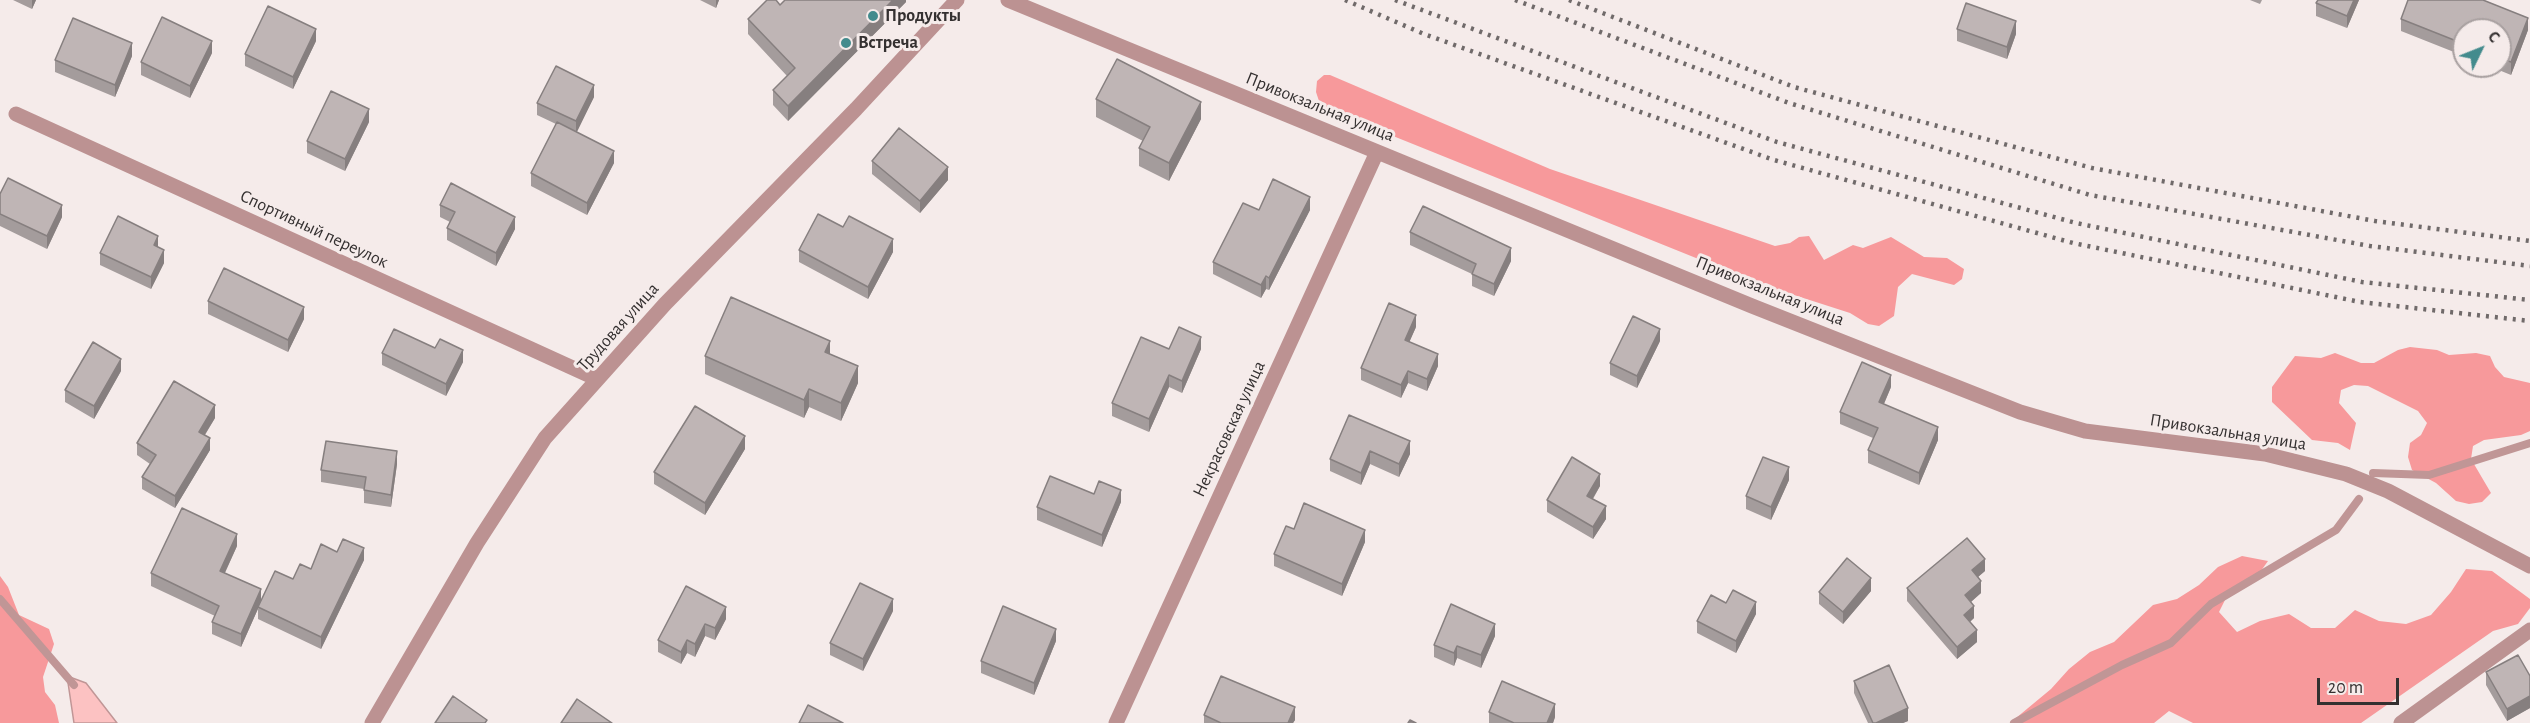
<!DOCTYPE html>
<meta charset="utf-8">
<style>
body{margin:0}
#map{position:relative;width:2530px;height:723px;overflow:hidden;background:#f5ebea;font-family:"Alegreya Sans",sans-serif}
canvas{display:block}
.north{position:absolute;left:2452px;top:18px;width:60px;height:60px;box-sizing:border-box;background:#f5ebea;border:2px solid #a8a0a0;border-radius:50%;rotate:47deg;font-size:16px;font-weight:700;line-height:24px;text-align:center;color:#343030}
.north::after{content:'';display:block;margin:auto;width:21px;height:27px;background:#438b8d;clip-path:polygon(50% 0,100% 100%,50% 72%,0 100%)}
.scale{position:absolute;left:2317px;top:678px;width:82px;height:27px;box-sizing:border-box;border:3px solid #343030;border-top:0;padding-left:8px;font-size:18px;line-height:21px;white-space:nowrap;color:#343030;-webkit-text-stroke:4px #f5ebea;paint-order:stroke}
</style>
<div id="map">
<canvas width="2530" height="723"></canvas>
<div class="north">С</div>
<div class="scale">20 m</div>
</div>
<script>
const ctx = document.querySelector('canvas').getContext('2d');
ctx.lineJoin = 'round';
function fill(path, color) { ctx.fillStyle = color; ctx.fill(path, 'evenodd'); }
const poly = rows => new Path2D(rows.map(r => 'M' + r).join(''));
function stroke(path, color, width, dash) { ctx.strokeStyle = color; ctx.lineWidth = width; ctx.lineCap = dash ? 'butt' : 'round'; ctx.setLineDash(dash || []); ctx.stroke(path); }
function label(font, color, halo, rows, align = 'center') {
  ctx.font = font + ' "Alegreya Sans",sans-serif'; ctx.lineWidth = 6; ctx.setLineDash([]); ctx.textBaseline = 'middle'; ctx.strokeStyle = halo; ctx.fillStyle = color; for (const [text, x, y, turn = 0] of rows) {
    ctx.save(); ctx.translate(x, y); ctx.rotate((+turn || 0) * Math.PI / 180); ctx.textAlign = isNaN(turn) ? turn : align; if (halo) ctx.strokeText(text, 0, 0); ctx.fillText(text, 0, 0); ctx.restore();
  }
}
fill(poly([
 [1324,75,1330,75,1550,169,1775,246,1790,243,1799,237,1809,236,1824,260,1853,245,1863,248,1891,237,1924,257,1947,258,1964,269,1962,279,1954,285,1912,274,1898,287,1894,316,1879,326,1868,324,1850,313,1763,285,1326,109,1319,101,1316,92,1317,81],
 [2410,347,2437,350,2449,355,2476,353,2490,356,2495,367,2504,377,2530,383,2530,431,2521,435,2484,440,2473,446,2471,459,2491,493,2482,502,2469,504,2456,501,2436,483,2412,470,2408,457,2410,443,2421,435,2427,423,2418,411,2368,386,2354,385,2341,390,2339,403,2356,423,2350,450,2338,443,2312,440,2272,402,2272,387,2295,356,2321,358,2335,353,2361,363,2374,363,2398,350],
 [2242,556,2268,561,2253,582,2229,592,2219,612,2237,632,2260,621,2289,614,2311,628,2335,628,2355,610,2379,621,2406,624,2431,615,2451,592,2466,569,2492,571,2530,599,2530,608,2518,624,2493,631,2361,723,2193,723,2169,711,2154,723,2010,723,2051,689,2069,669,2090,652,2114,642,2153,605,2177,599,2199,585,2218,567],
 [0,576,8,587,19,615,49,629,54,644,43,677,45,692,55,705,59,723,0,723]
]), '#f7999b');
const water = poly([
 [67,676,86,683,117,723,74,723,67,676]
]);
fill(water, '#fcc2c2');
stroke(water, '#c09696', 1.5);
stroke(poly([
 [2373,473,2429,475,2530,443],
 [0,599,74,685],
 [2014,723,2122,665,2171,643,2211,604,2336,530,2359,499]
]), '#c09696', 8);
stroke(poly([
 [1008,0,1752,306,2020,412,2085,431,2265,454,2346,474,2388,491,2530,566],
 [16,114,597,379],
 [372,723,477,543,545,438,665,304,856,109,957,0],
 [1116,723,1377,152],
 [2401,723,2530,630]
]), '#bc9292', 15);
stroke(poly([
 [1345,0,1424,34,1774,160,2073,243,2360,302,2530,321],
 [1395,0,1777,142,2076,223,2362,282,2530,300],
 [1515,0,1789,103,2090,195,2370,246,2530,266],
 [1569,0,1794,87,2092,168,2375,221,2530,241]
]), '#706a6a', 4.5, [3, 6]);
fill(poly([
 [13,0,36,0,32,9],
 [700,0,719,0,716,8],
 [906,0,906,2,788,121,773,105,773,90,787,76,748,34,748,19,780,5],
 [2250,0,2262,0,2260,4],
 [2359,0,2347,28,2316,16,2316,3],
 [2401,19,2528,30,2511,75,2489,66,2500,66,2500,30,2464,30,2464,56,2401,31],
 [1957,29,2016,34,2007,59,1957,41],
 [316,41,293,89,245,66,245,54],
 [212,53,190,98,141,75,141,62],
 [132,56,115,97,55,72,55,60],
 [594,97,576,132,614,163,587,215,531,186,531,173,556,124,537,115,537,103],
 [1096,99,1201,119,1169,181,1139,166,1139,148,1143,141,1096,117],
 [369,122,345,171,307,153,307,141],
 [872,161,948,180,920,213,872,174],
 [0,194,62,217,47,249,0,226],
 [440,205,515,229,496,266,447,240,447,228,450,222,440,217],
 [1259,210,1310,210,1269,290,1266,289,1261,298,1213,274,1213,262],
 [843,227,893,252,868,299,799,262,799,250],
 [1410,232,1511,261,1494,296,1472,286,1472,274,1410,245],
 [158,248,164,263,151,289,100,265,100,253],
 [208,301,304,319,288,352,208,314],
 [1416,327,1409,342,1438,366,1427,391,1408,383,1401,398,1361,380,1361,368],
 [1660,341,1637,388,1610,375,1610,363],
 [1169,349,1201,349,1182,393,1169,387,1149,432,1112,416,1112,403],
 [382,353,463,362,446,396,382,365],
 [830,354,858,383,841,421,809,407,804,418,705,374,705,356],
 [121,371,94,419,65,402,65,390],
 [1891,387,1884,404,1938,440,1919,485,1868,463,1868,450,1873,438,1840,424,1840,412],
 [1349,415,1410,454,1399,477,1370,464,1361,485,1330,471,1330,459],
 [215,418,205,435,210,450,175,508,142,489,142,477,150,464,137,455,137,443],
 [745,449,705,515,654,484,654,472],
 [397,464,391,507,364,503,364,489,321,482,321,470],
 [1789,480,1771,520,1746,509,1746,496],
 [1600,486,1593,499,1606,519,1593,539,1547,512,1547,500],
 [1094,494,1121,502,1102,547,1037,520,1037,507],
 [1294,529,1365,542,1342,596,1274,566,1274,554],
 [237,546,225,573,261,602,241,647,212,634,212,622,215,616,151,586,151,573],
 [337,552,364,560,321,649,258,619,258,607,293,579,311,569],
 [1985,571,1978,577,1981,593,1971,602,1974,618,1970,622,1977,642,1957,659,1907,601,1907,588],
 [686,586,726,619,715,640,705,636,695,657,687,653,681,664,658,652,658,640],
 [1871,591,1843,624,1819,604,1819,592],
 [893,611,863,671,830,655,830,643],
 [1756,614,1736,653,1697,633,1697,621],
 [1495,636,1481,668,1457,658,1454,666,1434,657,1434,645],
 [1056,641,1034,695,981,673,981,661],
 [2486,672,2530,676,2530,708,2507,721,2486,685],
 [1854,681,1908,721,1903,723,1868,723,1854,693],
 [1489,712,1555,717,1553,723,1489,723],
 [1204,715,1295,720,1293,723,1204,723]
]), '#a49c9c');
fill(poly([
 [32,0,36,0,32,9],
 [716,0,719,0,716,8],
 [893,0,906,0,906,2,788,121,788,106],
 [2354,0,2359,0,2347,28,2347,16],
 [2528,18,2528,30,2511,75,2511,62],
 [2016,21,2016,34,2007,59,2007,47],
 [316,29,316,41,293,89,293,77],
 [212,41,212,53,190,98,190,86],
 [132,43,132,56,115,97,115,85],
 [594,85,594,97,576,134,576,121],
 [1201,102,1201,119,1169,181,1169,163],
 [369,109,369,122,345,171,345,159],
 [614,151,614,163,587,215,587,203],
 [948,167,948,180,920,213,920,201],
 [1310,197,1310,210,1269,290,1269,278],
 [62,205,62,217,47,249,47,236],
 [515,217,515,229,496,266,496,253],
 [158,236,158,248,154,245],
 [893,239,893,252,868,299,868,287],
 [1511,248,1511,261,1494,296,1494,284],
 [164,250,164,263,151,289,151,277],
 [1266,276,1266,289,1261,298,1261,285],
 [304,307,304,319,288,352,288,340],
 [1416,315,1416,327,1405,352,1405,340],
 [1660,329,1660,341,1637,388,1637,376],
 [1201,337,1201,349,1182,393,1182,381],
 [830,341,830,358,825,352],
 [463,350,463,362,446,396,446,384],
 [1438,354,1438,366,1427,391,1427,379],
 [121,359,121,371,94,419,94,406],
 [858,366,858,383,841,421,841,403],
 [1408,371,1408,383,1401,398,1401,385],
 [1169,375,1169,387,1149,432,1149,419],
 [1891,375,1891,387,1879,415,1879,402],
 [809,389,809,407,804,418,804,400],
 [215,405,215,418,199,444,199,432],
 [1938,427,1938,440,1919,485,1919,473],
 [745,436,745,449,705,515,705,503],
 [210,438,210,450,175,508,175,496],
 [1410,441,1410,454,1399,477,1399,464],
 [397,451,397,464,391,507,391,495],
 [1370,451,1370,464,1361,485,1361,473],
 [1789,467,1789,480,1771,520,1771,507],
 [1600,474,1600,486,1587,508,1587,496],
 [1121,490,1121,502,1102,547,1102,535],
 [1606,506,1606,519,1593,539,1593,527],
 [1365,530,1365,542,1342,596,1342,584],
 [237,534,237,546,220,583,220,571],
 [364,548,364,560,321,649,321,637],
 [1985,559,1985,571,1972,582,1972,570],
 [1871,578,1871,591,1843,624,1843,612],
 [1981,581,1981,593,1965,607,1965,595],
 [261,589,261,602,241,647,241,634],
 [893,599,893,611,863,671,863,659],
 [1756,602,1756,614,1736,653,1736,641],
 [1974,606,1974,618,1964,627,1964,615],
 [726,607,726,619,715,640,715,628],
 [705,624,705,636,695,657,695,644],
 [1495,624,1495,636,1481,668,1481,655],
 [1056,629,1056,641,1034,695,1034,683],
 [1977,630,1977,642,1957,659,1957,647],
 [687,640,687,653,681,664,681,652],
 [1457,646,1457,658,1454,666,1454,653],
 [2530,696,2530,708,2507,721,2507,709],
 [1555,704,1555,717,1553,723,1547,723],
 [1295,707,1295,720,1293,723,1288,723],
 [1908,708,1908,721,1903,723,1876,723]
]), '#867f7f');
const building = poly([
 [767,0,776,0,780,5,785,0,893,0,788,106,773,90,795,68,748,19,767,0],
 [2318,0,2354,0,2347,16,2316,3,2318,0],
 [2408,0,2483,0,2528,18,2511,62,2500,58,2500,30,2464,30,2464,44,2401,19,2408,0],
 [1966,3,2016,21,2007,47,1957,29,1966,3],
 [268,6,316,29,293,77,245,54,268,6],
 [162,17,212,41,190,86,141,62,162,17],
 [73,18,132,43,115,85,55,60,73,18],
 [1117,59,1201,102,1169,163,1139,148,1150,127,1096,99,1117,59],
 [556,66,594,85,576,121,537,103,556,66],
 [331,91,369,109,345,159,307,141,331,91],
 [557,122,614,151,587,203,531,173,557,122],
 [899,128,948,167,920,201,872,161,899,128],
 [8,178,62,205,47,236,0,214,0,194,8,178],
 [1273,179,1310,197,1269,278,1266,276,1261,285,1213,262,1243,203,1259,210,1273,179],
 [451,183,515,217,496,253,447,228,455,212,440,205,451,183],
 [1423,206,1511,248,1494,284,1472,274,1476,264,1410,232,1423,206],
 [818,214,843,227,849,216,893,239,868,287,799,250,818,214],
 [118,216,158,236,154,245,164,250,151,277,100,253,118,216],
 [224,268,304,307,288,340,208,301,224,268],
 [731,297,830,341,825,352,858,366,841,403,809,389,804,400,705,356,731,297],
 [1389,303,1416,315,1405,340,1438,354,1427,379,1408,371,1401,385,1361,368,1389,303],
 [1633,316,1660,329,1637,376,1610,363,1633,316],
 [1179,327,1201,337,1182,381,1169,375,1149,419,1112,403,1141,337,1169,349,1179,327],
 [394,329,435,348,440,339,463,350,446,384,382,353,394,329],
 [93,342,121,359,94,406,65,390,93,342],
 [1862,362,1891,375,1879,402,1938,427,1919,473,1868,450,1878,428,1840,412,1862,362],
 [174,381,215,405,199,432,210,438,175,496,142,477,156,455,137,443,174,381],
 [695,406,745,436,705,503,654,472,695,406],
 [1349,415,1410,441,1399,464,1370,451,1361,473,1330,459,1349,415],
 [326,441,397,451,391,495,364,490,366,477,321,470,326,441],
 [1572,457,1600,474,1587,496,1606,506,1593,527,1547,500,1572,457],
 [1763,457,1789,467,1771,507,1746,496,1763,457],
 [1050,476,1094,494,1099,481,1121,490,1102,535,1037,507,1050,476],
 [1304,503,1365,530,1342,584,1274,554,1286,526,1294,529,1304,503],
 [182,508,237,534,220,571,261,589,241,634,212,622,219,606,151,573,182,508],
 [1967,538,1985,559,1972,570,1981,581,1965,595,1974,606,1964,615,1977,630,1957,647,1907,588,1967,538],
 [343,539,364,548,321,637,258,607,275,571,293,579,300,564,311,569,321,544,337,552,343,539],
 [1847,558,1871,578,1843,612,1819,592,1847,558],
 [860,583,893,599,863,659,830,643,860,583],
 [686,586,726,607,715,628,705,624,695,644,687,640,681,652,658,640,686,586],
 [1733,590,1756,602,1736,641,1697,621,1711,595,1726,603,1733,590],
 [1451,604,1495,624,1481,655,1457,646,1454,653,1434,645,1451,604],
 [1003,606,1056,629,1034,683,981,661,1003,606],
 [2518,655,2530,676,2530,696,2507,709,2486,672,2518,655],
 [1889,665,1908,708,1876,723,1873,723,1854,681,1889,665],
 [1221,676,1295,707,1288,723,1221,723,1204,715,1221,676],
 [1502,681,1555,704,1547,723,1514,723,1489,712,1502,681],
 [453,696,487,720,485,723,435,723,453,696],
 [577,699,612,723,561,723,577,699],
 [808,705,843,723,799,723,808,705],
 [1410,720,1416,723,1408,723,1410,720]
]);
fill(building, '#bfb5b5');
stroke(building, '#867f7f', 1.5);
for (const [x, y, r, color] of [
 [873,16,6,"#438b8d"],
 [846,43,6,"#438b8d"]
]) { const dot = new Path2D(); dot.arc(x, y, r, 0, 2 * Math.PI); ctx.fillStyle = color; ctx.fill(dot); stroke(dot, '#f5ebea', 2); }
label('bold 18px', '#343030', '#f5ebea', [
 ["Продукты",885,16],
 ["Встреча",858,43]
], 'left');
label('18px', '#343030', '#f5ebea', [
 ["Привокзальная улица",1320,107,22],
 ["Спортивный переулок",314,229,25],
 ["Привокзальная улица",1770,291,22],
 ["Трудовая улица",618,327,-48],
 ["Некрасовская улица",1229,429,-65],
 ["Привокзальная улица",2228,432,9]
]);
</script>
